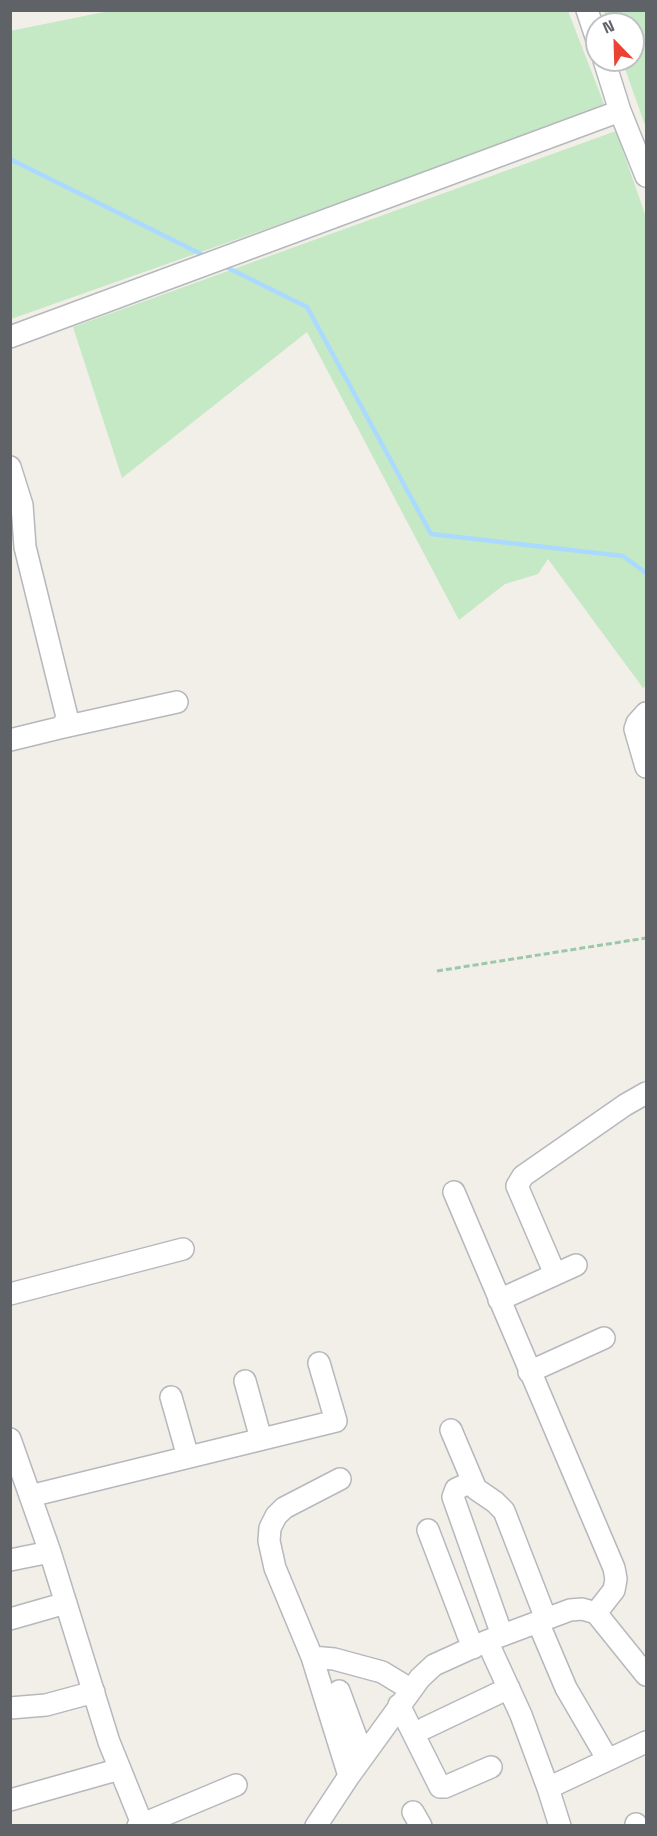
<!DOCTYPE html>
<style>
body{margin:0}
#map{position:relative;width:657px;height:1836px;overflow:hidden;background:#f1efe8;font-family:"Space Grotesk",sans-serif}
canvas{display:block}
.frame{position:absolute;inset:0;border:12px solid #5f6368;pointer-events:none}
.north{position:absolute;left:585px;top:12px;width:60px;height:60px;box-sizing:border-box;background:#fff;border:2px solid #bfc1c3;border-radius:50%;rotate:337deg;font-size:16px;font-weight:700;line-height:24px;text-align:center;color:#5f6368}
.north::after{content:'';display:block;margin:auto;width:21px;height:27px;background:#ea4335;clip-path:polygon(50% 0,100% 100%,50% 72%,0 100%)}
</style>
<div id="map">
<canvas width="657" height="1836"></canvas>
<div class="frame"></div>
<div class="north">N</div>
</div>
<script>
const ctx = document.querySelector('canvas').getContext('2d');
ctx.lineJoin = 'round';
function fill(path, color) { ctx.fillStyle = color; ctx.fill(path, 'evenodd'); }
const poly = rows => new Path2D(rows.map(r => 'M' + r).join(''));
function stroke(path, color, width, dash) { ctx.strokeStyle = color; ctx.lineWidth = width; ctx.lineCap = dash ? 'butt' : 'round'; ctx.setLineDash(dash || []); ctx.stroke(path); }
fill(poly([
 [114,10,568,11,606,109,11,319,10,31],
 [604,11,646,11,646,128,622,60,633,60,633,24,609,24],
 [616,131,646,217,646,686,643,688,548,559,538,574,505,584,459,620,307,332,122,478,73,327]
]), '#c5e8c5');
stroke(poly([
 [10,159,207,257],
 [222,265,307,307,431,534,623,556,646,573]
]), '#aadaff', 4.5);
const minor = poly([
 [587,10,597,40],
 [604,60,620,111,646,176],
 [10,337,620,111],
 [10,467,22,505,25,547,67,717,64,724,59,728,10,740],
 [646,713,637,723,635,729,646,767],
 [59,728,177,702],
 [454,1192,614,1568,616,1579,614,1590,596,1613],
 [555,1274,517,1186,523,1176,625,1105,646,1093],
 [10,1294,183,1249],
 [499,1300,576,1265],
 [529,1372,604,1338],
 [245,1381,261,1439],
 [171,1397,188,1457],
 [451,1430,476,1489,495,1502,504,1511,546,1619],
 [10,1439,50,1552,109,1742,143,1826],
 [340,1479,284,1508,276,1516,270,1528,269,1541,275,1568,312,1657,349,1776],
 [472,1482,456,1489,453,1497,502,1635],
 [30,1496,336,1421,319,1363],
 [428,1530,473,1648],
 [10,1560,50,1552],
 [10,1619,66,1603],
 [538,1622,566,1688,608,1760],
 [487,1641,521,1715,548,1788,560,1826],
 [312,1657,334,1659,382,1672,410,1689],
 [339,1691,363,1756],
 [399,1705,440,1787,445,1787,491,1767],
 [10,1708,46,1705,94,1692],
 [425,1728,509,1688],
 [548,1788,646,1742],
 [10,1800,120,1769],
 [413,1812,421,1826],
 [636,1824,637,1826],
 [138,1826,236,1785],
 [316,1826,349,1776,420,1678,434,1665,487,1641,570,1610,582,1609,596,1613,646,1675]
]);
stroke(minor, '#b5b8bc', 24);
stroke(poly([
 [437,971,646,938]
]), '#9cc7a9', 3, [6, 3]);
stroke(minor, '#fff', 21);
</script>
